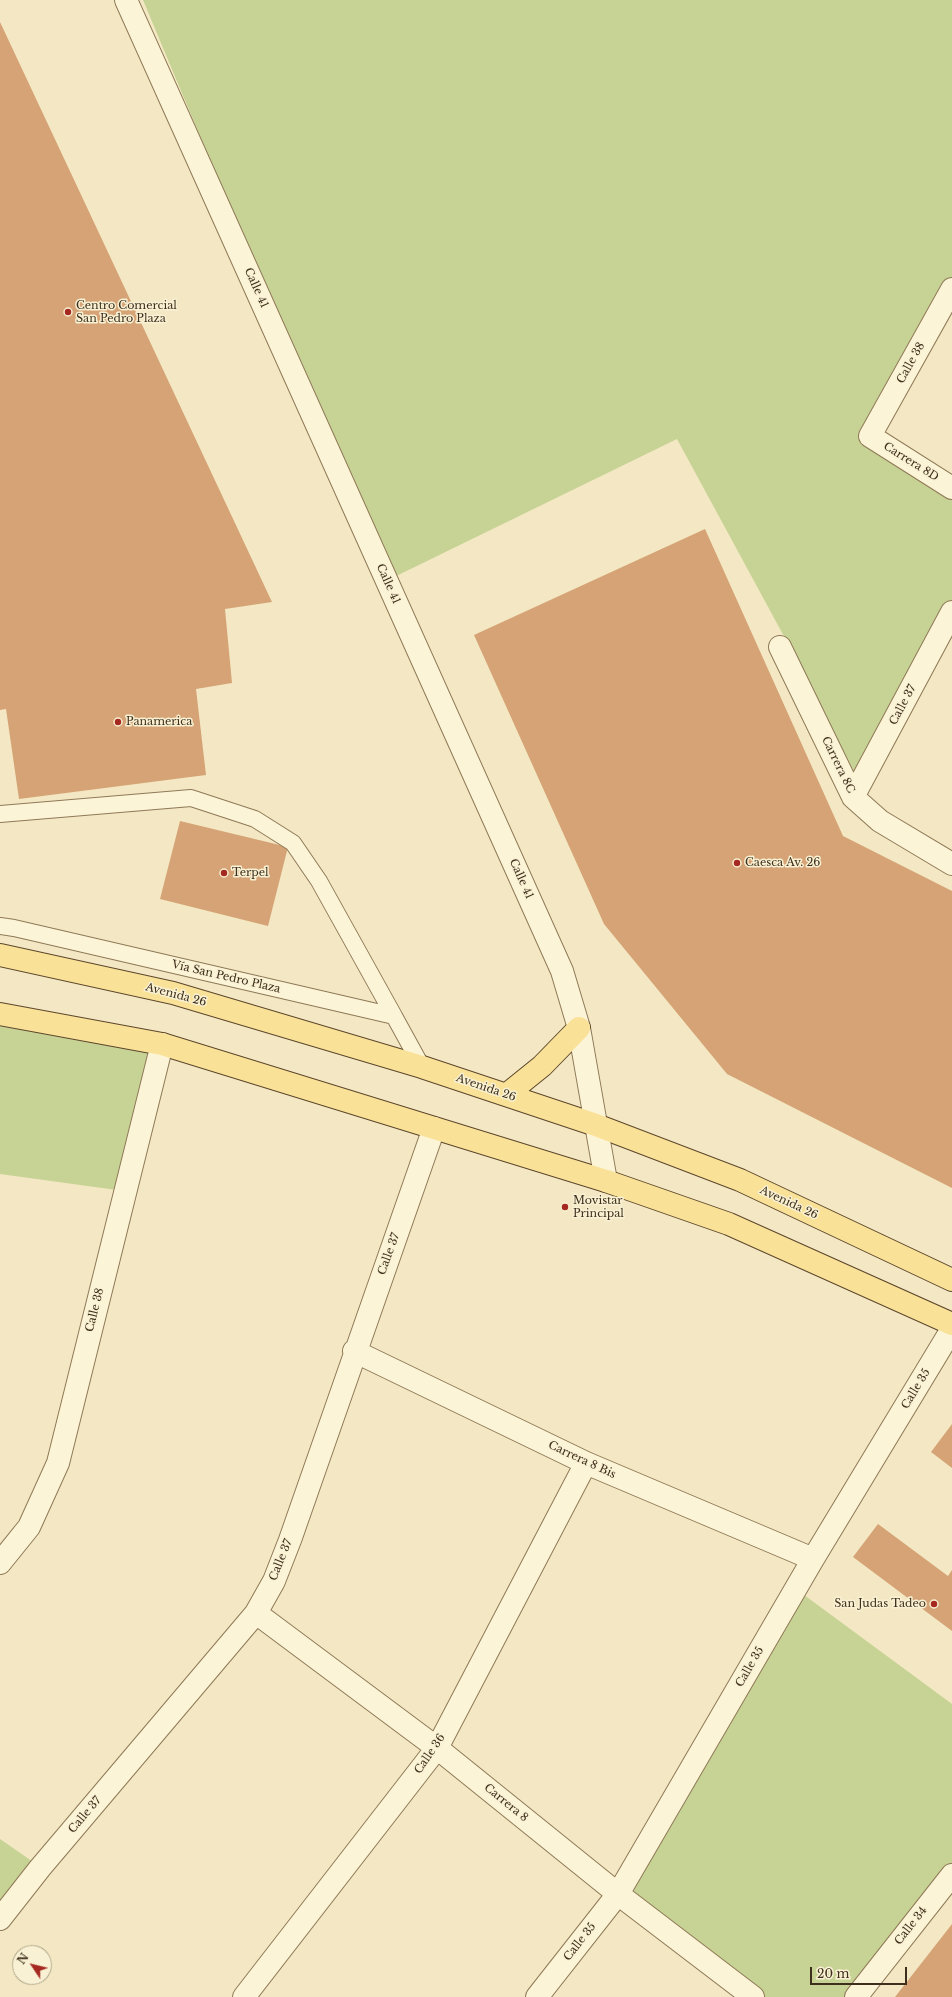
<!DOCTYPE html>
<meta charset="utf-8">
<style>
body{margin:0}
#map{position:relative;width:952px;height:1997px;overflow:hidden;background:#f3e8c3;font-family:"Libre Baskerville",serif}
canvas{display:block}
.north{position:absolute;left:12px;top:1945px;width:40px;height:40px;box-sizing:border-box;background:#f9f1d3;border:1px solid #aea38a;border-radius:50%;rotate:305deg;font-size:11px;font-weight:700;line-height:16px;text-align:center;color:#3e2f1d}
.north::after{content:'';display:block;margin:auto;width:14px;height:18px;background:#a52921;clip-path:polygon(50% 0,100% 100%,50% 72%,0 100%)}
.scale{position:absolute;left:810px;top:1967px;width:97px;height:18px;box-sizing:border-box;border:2px solid #3e2f1d;border-top:0;padding-left:5px;font-size:12px;line-height:14px;white-space:nowrap;color:#3e2f1d;-webkit-text-stroke:3px #f9f1d3;paint-order:stroke}
</style>
<div id="map">
<canvas width="952" height="1997"></canvas>
<div class="north">N</div>
<div class="scale">20 m</div>
</div>
<script>
const ctx = document.querySelector('canvas').getContext('2d');
ctx.lineJoin = 'round';
function fill(path, color) { ctx.fillStyle = color; ctx.fill(path, 'evenodd'); }
const poly = rows => new Path2D(rows.map(r => 'M' + r).join(''));
function stroke(path, color, width, dash) { ctx.strokeStyle = color; ctx.lineWidth = width; ctx.lineCap = dash ? 'butt' : 'round'; ctx.setLineDash(dash || []); ctx.stroke(path); }
function label(font, color, halo, rows, align = 'center') {
  ctx.font = font + ' "Libre Baskerville",serif'; ctx.lineWidth = 3; ctx.setLineDash([]); ctx.textBaseline = 'middle'; ctx.strokeStyle = halo; ctx.fillStyle = color; for (const [text, x, y, turn = 0] of rows) {
    ctx.save(); ctx.translate(x, y); ctx.rotate((+turn || 0) * Math.PI / 180); ctx.textAlign = isNaN(turn) ? turn : align; if (halo) ctx.strokeText(text, 0, 0); ctx.fillText(text, 0, 0); ctx.restore();
  }
}
fill(poly([
 [143,0,952,0,952,289,870,436,952,488,952,607,857,777,786,640,677,439,386,581],
 [0,1014,162,1044,124,1191,0,1174],
 [796,1589,952,1704,952,1875,856,1997,753,1997,618,1894],
 [0,1839,36,1864,0,1911]
]), '#c7d295');
fill(poly([
 [0,22,272,602,225,609,232,683,196,689,206,775,19,799,6,709,0,710],
 [705,529,843,836,952,891,952,1188,727,1074,604,924,474,635],
 [180,821,288,847,268,926,160,899],
 [952,1424,952,1468,931,1452],
 [878,1524,948,1576,952,1570,952,1631,853,1557],
 [952,1924,952,1997,895,1997]
]), '#d5a375');
const service = poly([
 [0,814,191,798,255,819,293,843,319,881,394,1016],
 [0,926,14,928,394,1016,422,1067]
]);
const minor = poly([
 [952,289,870,436,952,488],
 [780,647,853,797,880,821,952,864],
 [853,797,952,612],
 [354,1351,586,1463,813,1559],
 [0,1563,29,1527,58,1463,162,1044],
 [256,1613,437,1748,618,1894,753,1997],
 [0,1919,40,1868,256,1613,274,1581,290,1540,434,1128],
 [244,1997,437,1748,586,1463],
 [537,1997,618,1894,813,1559,952,1329],
 [856,1997,952,1875]
]);
const tertiary = poly([
 [126,0,562,971,579,1028,606,1181]
]);
const primary = poly([
 [0,955,173,993,422,1067,596,1125,740,1180,952,1280],
 [0,1014,162,1044,606,1181,729,1224,952,1324],
 [506,1095,542,1066,579,1028]
]);
stroke(service, '#8f7957', 18);
stroke(minor, '#8f7957', 24);
stroke(tertiary, '#8f7957', 24);
stroke(primary, '#5d462c', 24);
stroke(service, '#fcf4d7', 16);
stroke(minor, '#fcf4d7', 22);
stroke(tertiary, '#fcf4d7', 22);
stroke(primary, '#f9e297', 22);
for (const [x, y, r, color] of [
 [68,312,4,"#a52921"],
 [118,722,4,"#a52921"],
 [737,863,4,"#a52921"],
 [224,873,4,"#a52921"],
 [565,1207,4,"#a52921"],
 [934,1604,4,"#a52921"]
]) { const dot = new Path2D(); dot.arc(x, y, r, 0, 2 * Math.PI); ctx.fillStyle = color; ctx.fill(dot); stroke(dot, '#f9f1d3', 1.5); }
label('11px', '#3e2f1d', '#f9f1d3', [
 ["Calle 41",256,288,66],
 ["Calle 38",911,363,-61],
 ["Carrera 8D",911,462,32],
 ["Calle 41",388,584,66],
 ["Calle 37",903,705,-62],
 ["Carrera 8C",838,765,64],
 ["Calle 41",521,879,66],
 ["Vía San Pedro Plaza",226,977,13],
 ["Avenida 26",176,995,15],
 ["Avenida 26",486,1088,19],
 ["Avenida 26",789,1203,25],
 ["Calle 37",389,1254,-70],
 ["Calle 38",95,1310,-76],
 ["Calle 35",916,1389,-59],
 ["Carrera 8 Bis",582,1460,25],
 ["Calle 37",281,1560,-68],
 ["Calle 35",750,1667,-60],
 ["Calle 36",430,1754,-56],
 ["Carrera 8",506,1803,39],
 ["Calle 37",85,1815,-50],
 ["Calle 34",911,1926,-52],
 ["Calle 35",580,1942,-52]
]);
label('11px', '#3e2f1d', '#f9f1d3', [
 ["Centro Comercial",76,306],
 ["San Pedro Plaza",76,319],
 ["Panamerica",126,722],
 ["Caesca Av. 26",745,863],
 ["Terpel",232,873],
 ["Movistar",573,1201],
 ["Principal",573,1214],
 ["San Judas Tadeo",926,1604,"right"]
], 'left');
</script>
